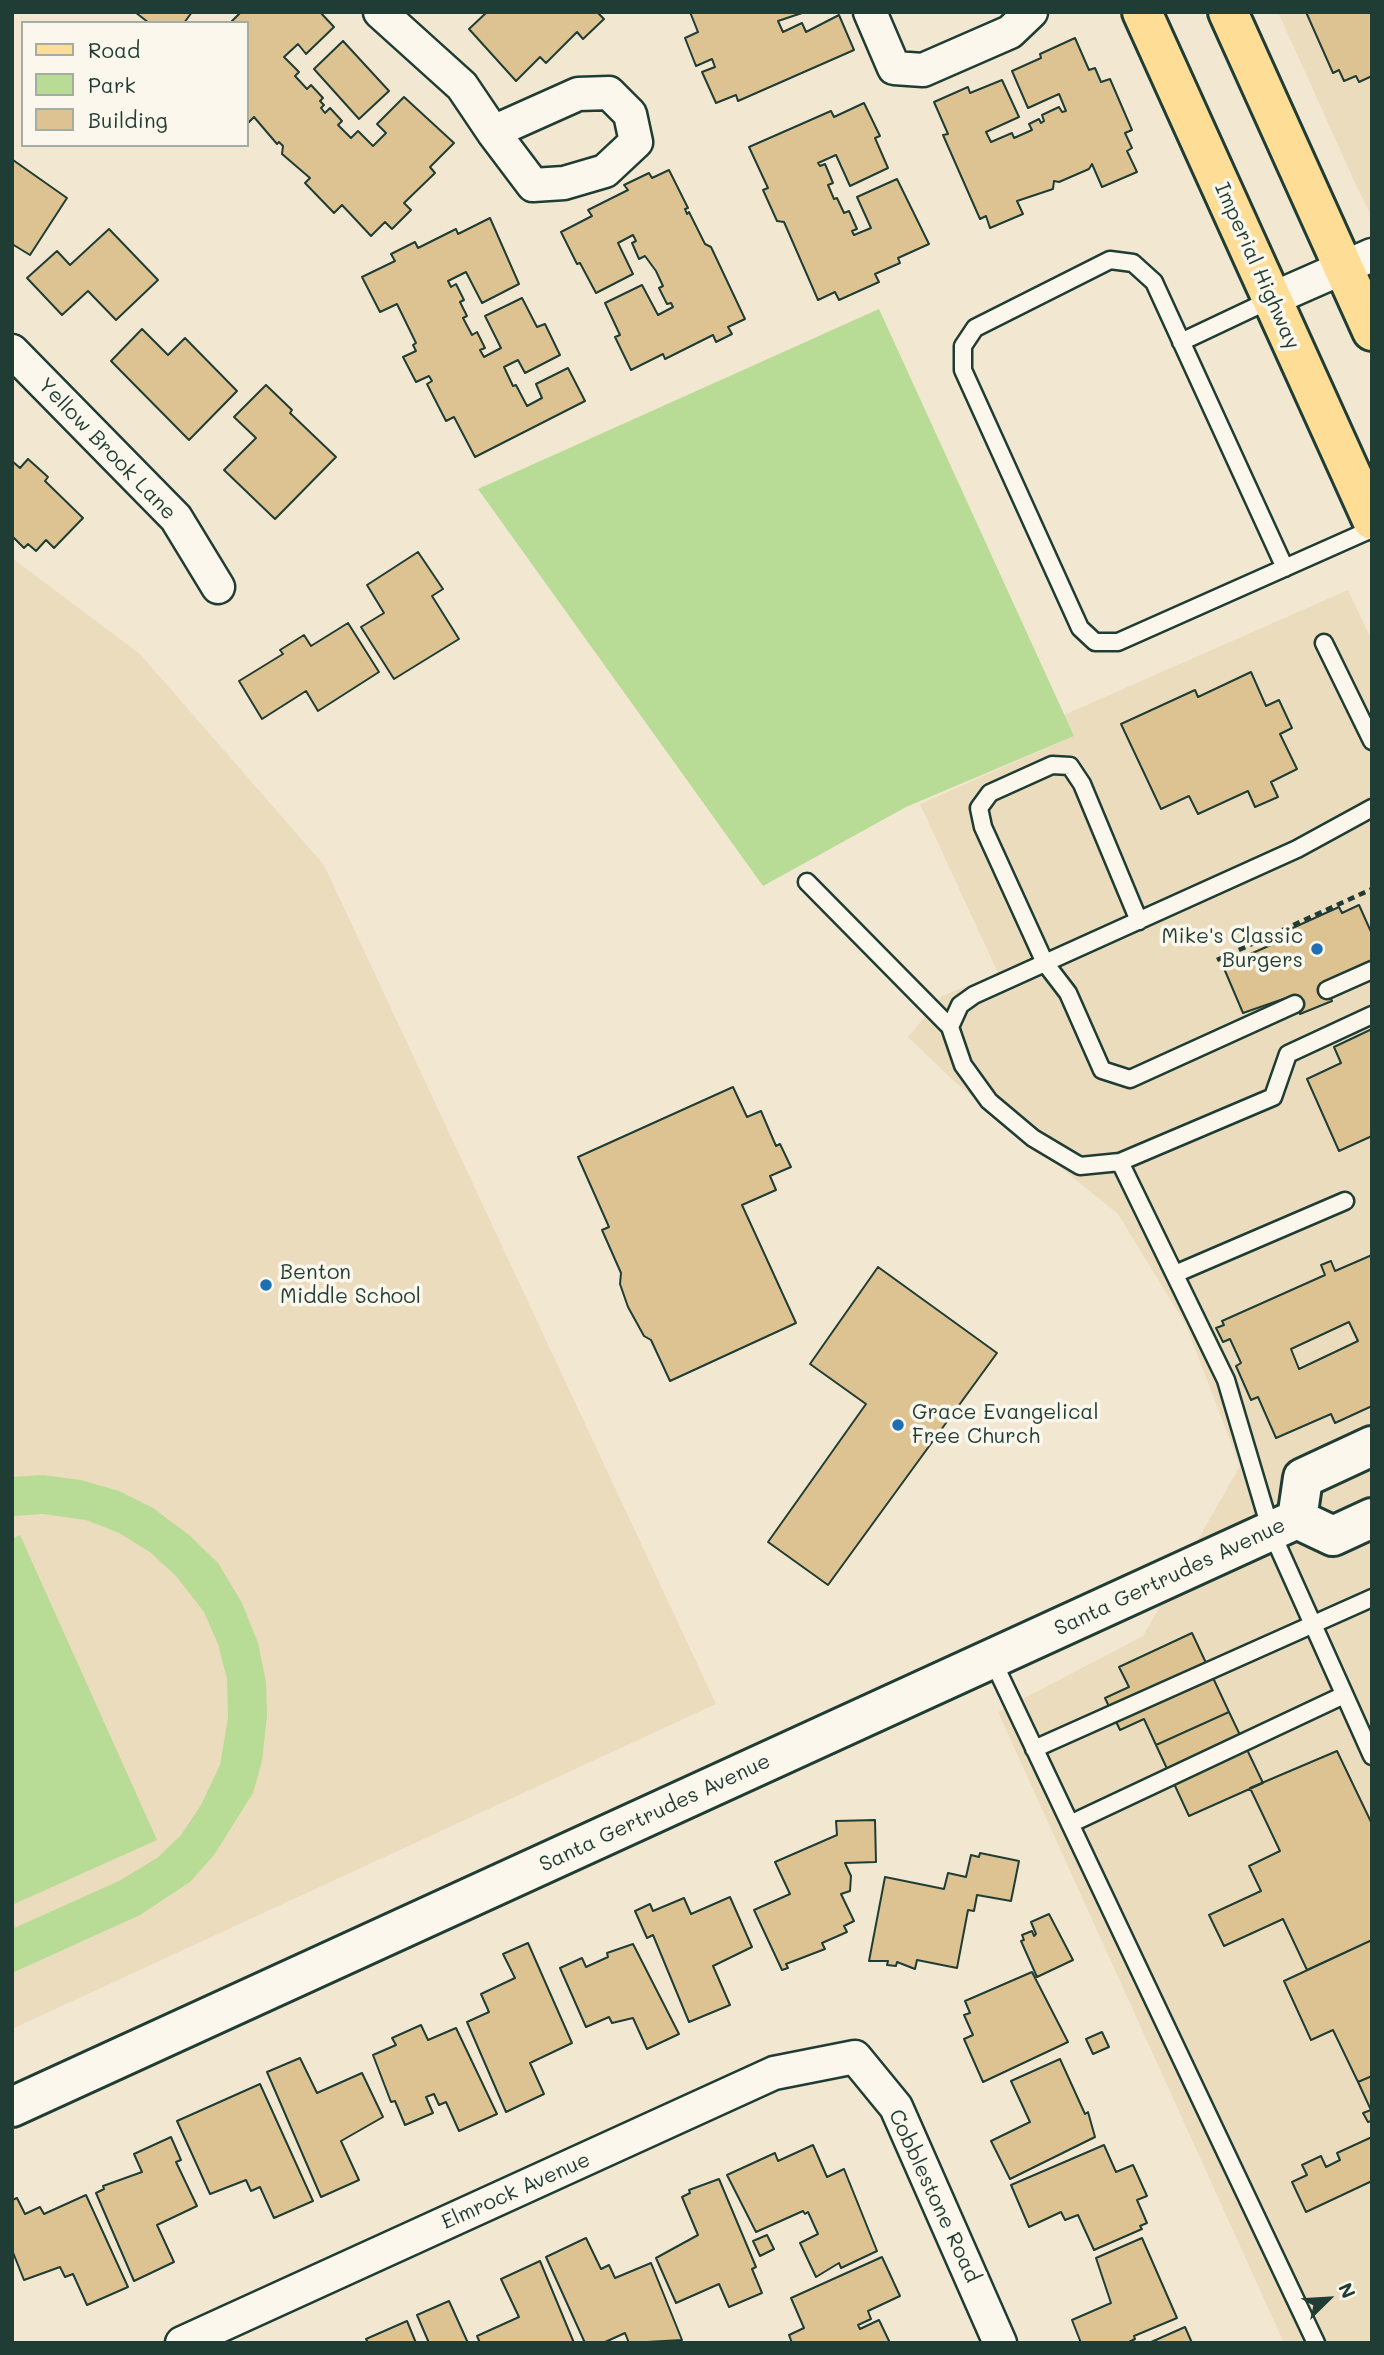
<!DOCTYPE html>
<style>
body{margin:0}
#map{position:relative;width:1384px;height:2355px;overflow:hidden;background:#f2e7d1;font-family:Mali,sans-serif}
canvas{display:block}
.frame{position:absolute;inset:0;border:14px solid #1f3d34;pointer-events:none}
.legend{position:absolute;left:21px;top:21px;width:228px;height:126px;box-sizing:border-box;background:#fbf7ec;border:2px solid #a3ada2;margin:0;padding:9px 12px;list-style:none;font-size:21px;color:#1f3d34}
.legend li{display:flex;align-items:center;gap:14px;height:35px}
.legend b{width:35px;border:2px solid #a3ada2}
.north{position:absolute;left:1293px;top:2264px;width:70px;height:70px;-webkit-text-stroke:5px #fbf7ec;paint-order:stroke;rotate:66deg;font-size:19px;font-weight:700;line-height:28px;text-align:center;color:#1f3d34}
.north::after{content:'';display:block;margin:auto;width:24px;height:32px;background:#1f3d34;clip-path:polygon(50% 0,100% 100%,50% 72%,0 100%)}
</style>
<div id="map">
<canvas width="1384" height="2355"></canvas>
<div class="frame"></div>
<ul class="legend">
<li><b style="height:9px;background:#fedd96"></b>Road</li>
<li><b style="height:19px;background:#b8db95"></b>Park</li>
<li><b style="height:19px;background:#ddc292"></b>Building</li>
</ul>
<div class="north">N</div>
</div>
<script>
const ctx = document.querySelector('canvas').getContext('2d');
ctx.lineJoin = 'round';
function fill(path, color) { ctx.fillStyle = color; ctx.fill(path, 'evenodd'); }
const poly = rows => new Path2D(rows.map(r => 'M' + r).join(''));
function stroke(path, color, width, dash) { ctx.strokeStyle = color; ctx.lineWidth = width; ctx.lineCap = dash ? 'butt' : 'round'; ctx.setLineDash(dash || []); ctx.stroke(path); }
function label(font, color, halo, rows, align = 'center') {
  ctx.font = font + ' Mali,sans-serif'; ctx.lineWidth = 7; ctx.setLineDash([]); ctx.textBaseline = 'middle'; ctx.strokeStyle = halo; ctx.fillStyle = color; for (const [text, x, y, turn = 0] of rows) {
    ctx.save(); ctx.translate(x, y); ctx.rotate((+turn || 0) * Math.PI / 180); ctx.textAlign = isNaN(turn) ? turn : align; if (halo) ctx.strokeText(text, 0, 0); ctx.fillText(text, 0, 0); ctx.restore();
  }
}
fill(poly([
 [1278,12,1372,12,1372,217,1356,185],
 [12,558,140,654,324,865,716,1704,12,2029],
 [1348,590,1372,641,1372,2343,1284,2343,998,1712,1143,1636,1240,1466,1186,1325,1118,1214,956,1083,908,1037,942,996,998,973,920,804,1074,736,1064,715]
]), '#ecdcbe');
fill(poly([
 [879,309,1074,736,906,807,763,886,478,489],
 [43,1475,81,1480,119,1491,153,1508,189,1535,218,1563,242,1603,258,1643,266,1682,267,1716,262,1761,253,1793,214,1855,190,1882,140,1915,12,1973,12,1929,119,1881,157,1858,181,1835,201,1805,220,1765,228,1718,227,1679,218,1644,204,1612,176,1576,150,1552,119,1533,86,1520,43,1514,12,1516,12,1477],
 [20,1535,157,1840,12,1905,12,1539]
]), '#b8db95');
const building = poly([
 [135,12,192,12,184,23,149,23,135,12],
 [241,12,320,12,334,27,306,54,298,44,284,57,299,72,295,76,307,89,311,85,323,98,320,101,324,105,321,108,325,113,330,108,342,121,338,125,351,138,358,131,373,146,386,133,377,124,404,97,454,143,430,167,435,173,404,203,411,210,392,229,385,222,371,236,342,205,334,213,305,183,310,178,282,154,283,146,279,142,277,144,254,117,247,124,247,23,230,23,241,12],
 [487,12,597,12,604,19,583,39,577,32,546,63,540,57,516,81,469,29,487,12],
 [690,12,805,12,778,21,783,32,802,23,806,32,839,15,854,50,738,101,736,95,716,103,702,72,715,67,712,59,696,66,685,38,698,32,690,12],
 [1306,12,1372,12,1372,76,1359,82,1356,76,1344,81,1339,70,1333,73,1306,12],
 [1075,38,1089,70,1095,68,1101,82,1110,79,1132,130,1125,133,1132,148,1127,151,1137,172,1102,187,1092,164,1089,169,1059,182,1054,181,1053,189,1017,201,1023,214,990,228,986,216,980,219,943,135,948,134,934,102,968,87,970,93,1002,80,1019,117,986,132,991,142,1012,133,1014,138,1032,130,1029,124,1039,119,1041,123,1044,121,1042,115,1059,107,1062,112,1066,111,1059,94,1028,108,1012,71,1041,58,1040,54,1075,38],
 [343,41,389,91,359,119,314,69,343,41],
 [864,103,880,136,875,138,888,168,850,186,836,155,818,163,820,166,825,164,833,183,828,185,834,199,837,198,844,213,849,211,857,229,852,231,854,235,871,228,857,197,897,179,929,244,898,258,900,263,875,274,879,282,839,300,835,292,818,300,784,222,777,221,763,190,768,188,749,147,831,111,834,117,864,103],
 [13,160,67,198,30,255,12,244,13,160],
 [669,170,688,208,685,209,687,214,689,212,705,244,711,247,745,319,728,327,732,334,716,342,713,335,665,359,663,354,631,370,615,337,620,335,605,303,642,285,658,315,673,307,671,303,667,304,659,288,663,286,656,271,645,256,639,259,632,243,636,241,633,235,618,243,633,274,596,293,580,263,577,264,561,232,592,216,588,210,628,190,624,185,649,173,652,178,669,170],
 [490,218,519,284,482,303,466,272,448,281,451,287,456,284,464,300,460,302,467,316,463,318,472,335,477,332,485,348,480,350,484,357,501,348,485,316,522,298,537,327,545,324,560,355,525,373,518,360,504,367,513,386,516,385,527,406,542,398,536,384,568,368,585,401,475,457,454,417,446,421,427,384,432,381,429,376,416,382,403,357,416,351,413,345,416,343,397,304,380,312,362,277,395,261,391,254,415,242,418,248,456,229,458,234,490,218],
 [109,229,158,280,116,320,88,291,62,315,27,278,57,251,70,265,109,229],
 [142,329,168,355,185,338,237,391,189,440,111,361,142,329],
 [266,385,292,410,290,413,336,457,275,519,224,470,256,438,234,417,266,385],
 [28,459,48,477,45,481,83,518,54,548,46,540,36,551,28,544,24,548,12,536,12,461,20,468,28,459],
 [418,552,443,589,432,596,459,639,394,679,361,627,384,613,367,585,418,552],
 [348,623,379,672,318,711,306,691,262,719,239,681,283,654,280,650,304,635,311,646,348,623],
 [1251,672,1266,706,1279,700,1292,728,1280,734,1297,769,1271,782,1278,797,1255,807,1248,791,1198,814,1189,796,1161,809,1121,724,1195,690,1198,697,1251,672],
 [1359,905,1372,934,1372,960,1323,982,1332,1001,1300,1014,1292,996,1243,1013,1223,966,1289,937,1286,931,1339,907,1342,913,1359,905],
 [1372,1029,1372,1136,1339,1151,1307,1079,1341,1063,1334,1047,1372,1029],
 [733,1087,747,1117,761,1111,776,1146,780,1144,791,1167,770,1176,776,1190,742,1205,796,1323,670,1381,651,1340,644,1336,628,1307,620,1284,621,1273,602,1230,609,1227,578,1157,733,1087],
 [1372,1255,1372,1406,1335,1423,1331,1414,1276,1438,1258,1397,1251,1400,1236,1366,1241,1363,1230,1339,1223,1342,1216,1328,1224,1325,1222,1321,1325,1275,1321,1265,1331,1261,1335,1271,1372,1255],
 [1349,1322,1358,1341,1299,1369,1291,1349,1349,1322],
 [878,1267,997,1353,828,1585,768,1542,866,1404,810,1364,878,1267],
 [1192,1633,1229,1712,1156,1745,1144,1719,1120,1730,1105,1698,1129,1687,1119,1667,1192,1633],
 [1229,1712,1263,1783,1189,1816,1156,1745,1229,1712],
 [1337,1751,1372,1824,1372,1940,1307,1970,1283,1919,1224,1946,1209,1915,1261,1891,1249,1866,1280,1851,1250,1788,1337,1751],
 [875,1820,876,1862,845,1863,851,1876,850,1891,841,1894,854,1921,844,1926,847,1932,822,1943,825,1949,786,1964,788,1968,782,1970,754,1910,790,1894,775,1862,837,1835,836,1821,875,1820],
 [980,1853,1019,1861,1011,1901,977,1895,974,1911,968,1910,957,1968,917,1960,915,1969,897,1962,896,1966,887,1965,888,1961,869,1961,885,1877,944,1889,948,1873,966,1877,971,1855,979,1857,980,1853],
 [730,1897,752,1947,713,1966,730,2005,689,2022,653,1935,647,1938,635,1911,650,1904,653,1911,684,1898,691,1914,730,1897],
 [1049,1914,1073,1960,1037,1977,1021,1941,1024,1940,1022,1935,1032,1931,1034,1936,1036,1934,1031,1922,1049,1914],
 [1372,1940,1372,2076,1358,2082,1333,2030,1311,2040,1284,1981,1372,1940],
 [528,1943,572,2043,530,2063,544,2094,506,2112,467,2022,489,2012,481,1994,515,1978,503,1954,528,1943],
 [633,1944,679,2034,647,2049,633,2018,612,2023,609,2017,586,2027,560,1968,582,1958,586,1967,608,1957,607,1953,633,1944],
 [1032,1972,1068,2042,983,2082,964,2039,973,2035,964,2015,970,2013,965,2001,1032,1972],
 [421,2025,428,2040,456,2028,497,2114,459,2131,446,2102,439,2105,434,2094,426,2097,433,2113,405,2125,395,2101,391,2102,373,2055,396,2045,392,2038,421,2025],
 [1102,2032,1109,2047,1093,2054,1086,2039,1102,2032],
 [300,2058,317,2093,362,2073,383,2117,341,2141,359,2180,321,2197,267,2072,300,2058],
 [1060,2059,1085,2114,1088,2112,1095,2137,1010,2179,991,2141,1030,2122,1011,2081,1060,2059],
 [1372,2076,1372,2121,1368,2122,1363,2113,1371,2110,1358,2082,1372,2076],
 [260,2084,313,2201,274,2218,260,2187,251,2191,246,2180,210,2194,177,2121,260,2084],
 [171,2137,181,2160,176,2162,197,2206,157,2225,174,2262,134,2281,96,2193,104,2189,103,2186,142,2172,134,2154,171,2137],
 [1372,2137,1372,2181,1306,2212,1292,2182,1307,2175,1302,2165,1321,2156,1326,2167,1340,2160,1337,2153,1372,2137],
 [813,2145,827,2177,844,2169,877,2251,841,2268,839,2263,816,2277,800,2243,818,2234,808,2212,805,2214,803,2211,756,2232,727,2175,775,2153,778,2161,813,2145],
 [1104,2145,1116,2172,1133,2165,1147,2196,1137,2200,1147,2223,1140,2226,1142,2229,1094,2250,1078,2215,1065,2220,1061,2212,1029,2227,1011,2185,1104,2145],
 [719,2179,756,2267,752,2269,762,2293,729,2307,719,2284,676,2303,656,2258,698,2235,682,2197,690,2193,689,2190,719,2179],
 [86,2195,128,2287,87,2305,73,2274,65,2277,60,2267,24,2280,12,2250,12,2200,17,2198,25,2214,40,2207,44,2214,86,2195],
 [767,2235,774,2249,760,2256,753,2241,767,2235],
 [586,2238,601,2269,609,2265,615,2278,651,2263,682,2340,629,2343,625,2333,603,2343,585,2343,546,2257,586,2238],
 [1142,2238,1177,2318,1134,2336,1135,2339,1127,2343,1081,2343,1072,2320,1111,2303,1096,2258,1142,2238],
 [882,2257,900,2296,868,2311,871,2319,858,2325,860,2329,879,2320,890,2343,792,2343,789,2335,804,2328,791,2298,882,2257],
 [540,2261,574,2343,480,2343,477,2336,519,2317,501,2279,540,2261],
 [449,2301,468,2343,429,2343,417,2315,449,2301],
 [407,2321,416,2343,368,2343,366,2339,407,2321],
 [1185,2327,1192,2343,1149,2343,1185,2327]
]);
fill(building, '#ddc292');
stroke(building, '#1f3d34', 2);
const service = poly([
 [1181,342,1272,299],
 [1285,568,1154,282,1133,263,1110,260,975,328,963,346,963,370,1080,628,1095,642,1118,642,1372,529],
 [1324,643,1372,741],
 [1372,808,1297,849,974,995,960,1005,950,1027,963,1065,989,1101,1033,1138,1080,1166,1120,1162,1273,1097,1288,1054,1372,1015],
 [807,882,950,1027],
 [1139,921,1082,784,1070,766,1052,765,990,793,979,808,983,827,1045,963,1068,993,1102,1070,1130,1079,1295,1004],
 [1327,990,1372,970],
 [1120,1162,1226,1380,1271,1531,1372,1756],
 [1175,1274,1345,1201],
 [992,1659,1316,2343],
 [1034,1749,1372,1598],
 [1070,1824,1344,1695]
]);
const minor = poly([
 [380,12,462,86,493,132,533,185,564,183,605,171,636,142,630,114,609,93,578,94,493,132],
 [870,12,894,68,923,70,1010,32,1031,12],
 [1272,299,1372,255],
 [12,351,176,518,218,587],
 [182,2343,774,2073,855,2057,896,2107,1000,2343]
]);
const secondary = poly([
 [1297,1519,1303,1478,1372,1446],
 [1297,1519,1333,1536,1372,1518],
 [12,2107,1297,1519]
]);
const primary = poly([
 [1142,12,1372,520],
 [1228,12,1372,331]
]);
stroke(service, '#1f3d34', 21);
stroke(minor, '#1f3d34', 37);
stroke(secondary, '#1f3d34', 44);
stroke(primary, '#1f3d34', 44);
stroke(poly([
 [1217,960,1372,889]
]), '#1f3d34', 4.5, [7, 5]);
stroke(service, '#fbf7ec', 16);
stroke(minor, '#fbf7ec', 32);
stroke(secondary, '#fbf7ec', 38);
stroke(primary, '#fedd96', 38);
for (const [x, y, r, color] of [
 [1317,949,7,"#1f6fb2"],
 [266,1285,7,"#1f6fb2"],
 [898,1425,7,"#1f6fb2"]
]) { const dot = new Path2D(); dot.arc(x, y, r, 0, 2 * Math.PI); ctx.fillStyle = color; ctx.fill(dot); stroke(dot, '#fbf7ec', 2.5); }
label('21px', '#1f3d34', '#fbf7ec', [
 ["Imperial Highway",1257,266,66],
 ["Yellow Brook Lane",107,449,46],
 ["Santa Gertrudes Avenue",1170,1577,-25],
 ["Santa Gertrudes Avenue",655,1813,-25],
 ["Elmrock Avenue",516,2191,-24],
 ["Cobblestone Road",934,2196,65]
]);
label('21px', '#1f3d34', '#fbf7ec', [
 ["Mike's Classic",1303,937,"right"],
 ["Burgers",1303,961,"right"],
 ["Benton",280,1273],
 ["Middle School",280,1297],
 ["Grace Evangelical",912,1413],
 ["Free Church",912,1437]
], 'left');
</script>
